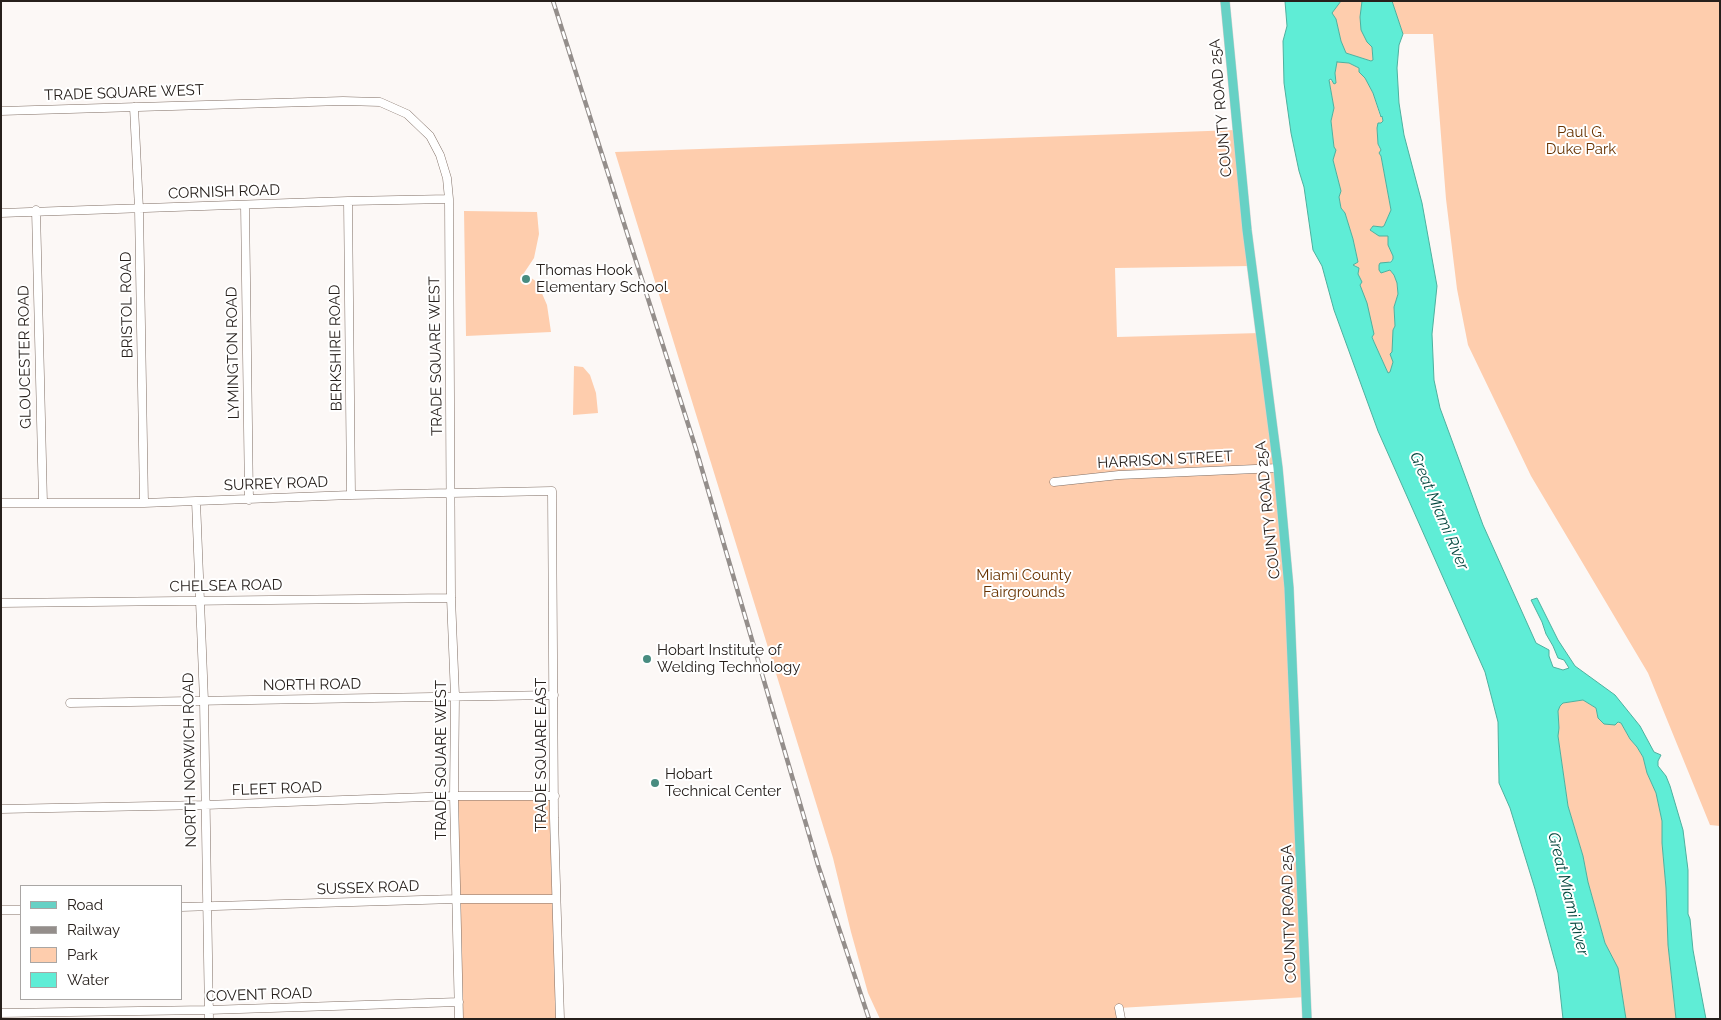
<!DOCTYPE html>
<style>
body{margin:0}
#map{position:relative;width:1721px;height:1020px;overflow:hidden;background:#fcf8f6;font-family:Raleway,sans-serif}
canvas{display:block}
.frame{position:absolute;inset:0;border:2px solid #27201c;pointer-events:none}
.legend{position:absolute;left:20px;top:885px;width:162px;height:115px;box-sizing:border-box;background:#fff;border:1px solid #a9a6a4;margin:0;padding:6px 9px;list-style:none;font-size:15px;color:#27201c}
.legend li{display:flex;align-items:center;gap:10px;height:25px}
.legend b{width:25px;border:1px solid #a9a6a4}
</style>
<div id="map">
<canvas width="1721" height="1020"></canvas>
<div class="frame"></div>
<ul class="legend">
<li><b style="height:6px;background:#67d1c5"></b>Road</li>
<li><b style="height:6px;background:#948e8b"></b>Railway</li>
<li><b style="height:14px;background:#fecdad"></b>Park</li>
<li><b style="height:14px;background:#5fedd6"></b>Water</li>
</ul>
</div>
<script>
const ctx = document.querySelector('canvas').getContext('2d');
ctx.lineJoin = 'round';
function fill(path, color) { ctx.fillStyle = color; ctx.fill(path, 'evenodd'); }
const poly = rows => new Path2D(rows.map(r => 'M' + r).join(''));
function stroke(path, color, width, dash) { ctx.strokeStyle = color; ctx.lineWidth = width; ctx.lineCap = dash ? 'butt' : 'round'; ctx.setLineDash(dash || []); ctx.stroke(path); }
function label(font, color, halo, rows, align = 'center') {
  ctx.font = font + ' Raleway,sans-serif'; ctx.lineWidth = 4; ctx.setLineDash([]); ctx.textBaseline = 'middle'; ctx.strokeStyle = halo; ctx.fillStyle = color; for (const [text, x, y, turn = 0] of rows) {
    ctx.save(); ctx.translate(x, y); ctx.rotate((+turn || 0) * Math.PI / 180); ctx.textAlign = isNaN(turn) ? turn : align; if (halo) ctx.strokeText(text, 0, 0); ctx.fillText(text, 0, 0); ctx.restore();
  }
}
fill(poly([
 [1341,1,1362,1,1360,17,1372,47,1373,61,1371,61,1346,53,1341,41,1336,19,1332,13],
 [1392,1,1720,1,1720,826,1710,825,1648,673,1531,476,1468,345,1457,289,1446,199,1433,34,1403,34],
 [1337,62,1349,63,1359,68,1359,72,1365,78,1373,93,1380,116,1382,116,1383,121,1377,128,1378,145,1381,151,1379,153,1381,156,1391,210,1384,226,1382,227,1373,226,1370,230,1375,233,1388,236,1389,245,1393,256,1393,259,1380,268,1381,273,1390,270,1394,275,1397,283,1398,294,1394,307,1395,326,1393,330,1393,362,1390,372,1388,373,1374,342,1360,285,1362,282,1358,274,1359,268,1353,264,1358,262,1353,239,1345,213,1341,208,1339,197,1341,191,1333,160,1334,147,1331,121,1334,108,1329,80,1336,83,1335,73],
 [1236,130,1251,266,1115,268,1117,337,1260,333,1289,588,1306,997,1119,1008,1121,1019,880,1019,868,993,851,932,833,858,615,152],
 [464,211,537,212,539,234,534,258,524,273,537,282,547,305,551,332,466,336],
 [574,366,583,367,590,375,596,393,598,413,573,415],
 [1583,700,1596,708,1598,718,1604,724,1621,723,1630,739,1637,747,1643,757,1647,773,1656,793,1662,821,1662,843,1666,888,1668,945,1676,1019,1626,1019,1618,968,1605,943,1588,882,1583,856,1568,806,1558,736,1559,728,1558,711,1560,706,1563,703],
 [454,796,555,796,560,1019,459,1019]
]), '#fecdad');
const water = poly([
 [1285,1,1341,1,1332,13,1336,19,1341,41,1346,53,1371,61,1373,60,1372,47,1367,42,1361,30,1360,17,1362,1,1392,1,1403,34,1399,45,1397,68,1399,103,1404,135,1422,203,1437,286,1432,334,1434,380,1440,408,1483,525,1536,643,1549,650,1549,656,1553,667,1563,670,1569,668,1564,660,1558,658,1553,646,1546,634,1542,622,1531,600,1537,598,1558,640,1575,666,1615,695,1640,726,1654,752,1661,755,1658,761,1658,766,1666,776,1670,786,1683,830,1688,870,1688,914,1690,919,1693,950,1698,977,1706,1019,1676,1019,1668,945,1666,888,1662,843,1662,821,1656,793,1647,773,1643,757,1637,747,1630,739,1621,723,1618,722,1615,725,1604,724,1598,718,1596,708,1583,700,1563,703,1560,706,1558,711,1559,728,1558,736,1568,806,1583,856,1588,882,1605,943,1618,968,1626,1019,1563,1019,1558,973,1535,889,1510,808,1499,783,1498,722,1485,672,1378,431,1334,310,1322,266,1313,250,1304,187,1299,171,1291,133,1284,83,1283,41,1287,26,1285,1],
 [1337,62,1349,63,1359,68,1359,72,1365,78,1373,93,1381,117,1382,116,1383,121,1381,123,1378,123,1377,128,1378,144,1381,150,1379,153,1381,156,1391,210,1384,226,1382,227,1373,226,1370,230,1379,236,1388,236,1388,245,1393,256,1393,259,1391,262,1380,263,1379,265,1379,270,1381,273,1390,270,1394,275,1397,283,1398,294,1394,307,1395,326,1393,330,1392,352,1390,354,1393,362,1390,372,1388,373,1374,342,1372,337,1374,334,1367,303,1360,285,1362,282,1358,274,1359,268,1353,265,1358,262,1353,239,1345,213,1341,208,1339,197,1341,191,1333,160,1336,150,1334,147,1331,121,1334,108,1329,80,1331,79,1334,84,1336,83,1335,73,1337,62]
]);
fill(water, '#5fedd6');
stroke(water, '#4eb09e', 1);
const minor = poly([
 [134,107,139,209,144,503],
 [1,111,343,101,380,102,407,114,430,136,440,155,447,178,449,199,451,598,455,696,454,796,459,1019],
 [348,201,351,495],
 [245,205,249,500],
 [36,210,43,503],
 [1,213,348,201,449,199],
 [1054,482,1119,475,1278,468],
 [196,501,204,701,209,1019],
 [1,503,144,503,351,495,552,491,554,818,560,1019],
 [1,603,451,598],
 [70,703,554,695],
 [1,809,205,805,454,796,555,796],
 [181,907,456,899,556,899],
 [1,910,21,910],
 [1119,1008,1121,1019],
 [1,1013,208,1010,459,1002]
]);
const major = poly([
 [1225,1,1247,230,1278,468,1289,588,1307,1019]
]);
stroke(minor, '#806f65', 9);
stroke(major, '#d4d2d2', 10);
stroke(minor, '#fff', 8);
stroke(major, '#67d1c5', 9);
const rail = poly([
 [553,1,696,449,818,865,869,1019]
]);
stroke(rail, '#948e8b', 4.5);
stroke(rail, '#fff', 2.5, [8]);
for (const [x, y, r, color] of [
 [526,279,5,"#488c80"],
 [647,659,5,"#488c80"],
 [655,783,5,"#488c80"]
]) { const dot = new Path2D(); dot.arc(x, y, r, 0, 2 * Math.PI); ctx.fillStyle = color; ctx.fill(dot); stroke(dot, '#fff', 2); }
label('15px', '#27201c', '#fff', [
 ["TRADE SQUARE WEST",124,93,-2],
 ["COUNTY ROAD 25A",1221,108,-95],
 ["CORNISH ROAD",224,192,-2],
 ["BRISTOL ROAD",127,305,-91],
 ["BERKSHIRE ROAD",336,348,-91],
 ["LYMINGTON ROAD",233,353,-91],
 ["TRADE SQUARE WEST",436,356,-91],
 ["GLOUCESTER ROAD",25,357,-91],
 ["HARRISON STREET",1165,460,-3],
 ["SURREY ROAD",276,484,-2],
 ["COUNTY ROAD 25A",1268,510,-96],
 ["CHELSEA ROAD",226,586,-1],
 ["NORTH ROAD",312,685,-1],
 ["TRADE SQUARE EAST",541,755,-90],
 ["NORTH NORWICH ROAD",190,760,-91],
 ["TRADE SQUARE WEST",441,760,-90],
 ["FLEET ROAD",277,789,-2],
 ["SUSSEX ROAD",368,888,-2],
 ["COUNTY ROAD 25A",1289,914,-92],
 ["COVENT ROAD",259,995,-2]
]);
label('15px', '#683301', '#fff', [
 ["Paul G.",1581,132],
 ["Duke Park",1581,149],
 ["Miami County",1024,575],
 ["Fairgrounds",1024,592]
]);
label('15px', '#27201c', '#fff', [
 ["Thomas Hook",536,270],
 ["Elementary School",536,287],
 ["Hobart Institute of",657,650],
 ["Welding Technology",657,667],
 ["Hobart",665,774],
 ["Technical Center",665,791]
], 'left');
label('italic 16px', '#05483f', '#fff', [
 ["Great Miami River",1439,511,67],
 ["Great Miami River",1568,894,76]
]);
</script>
